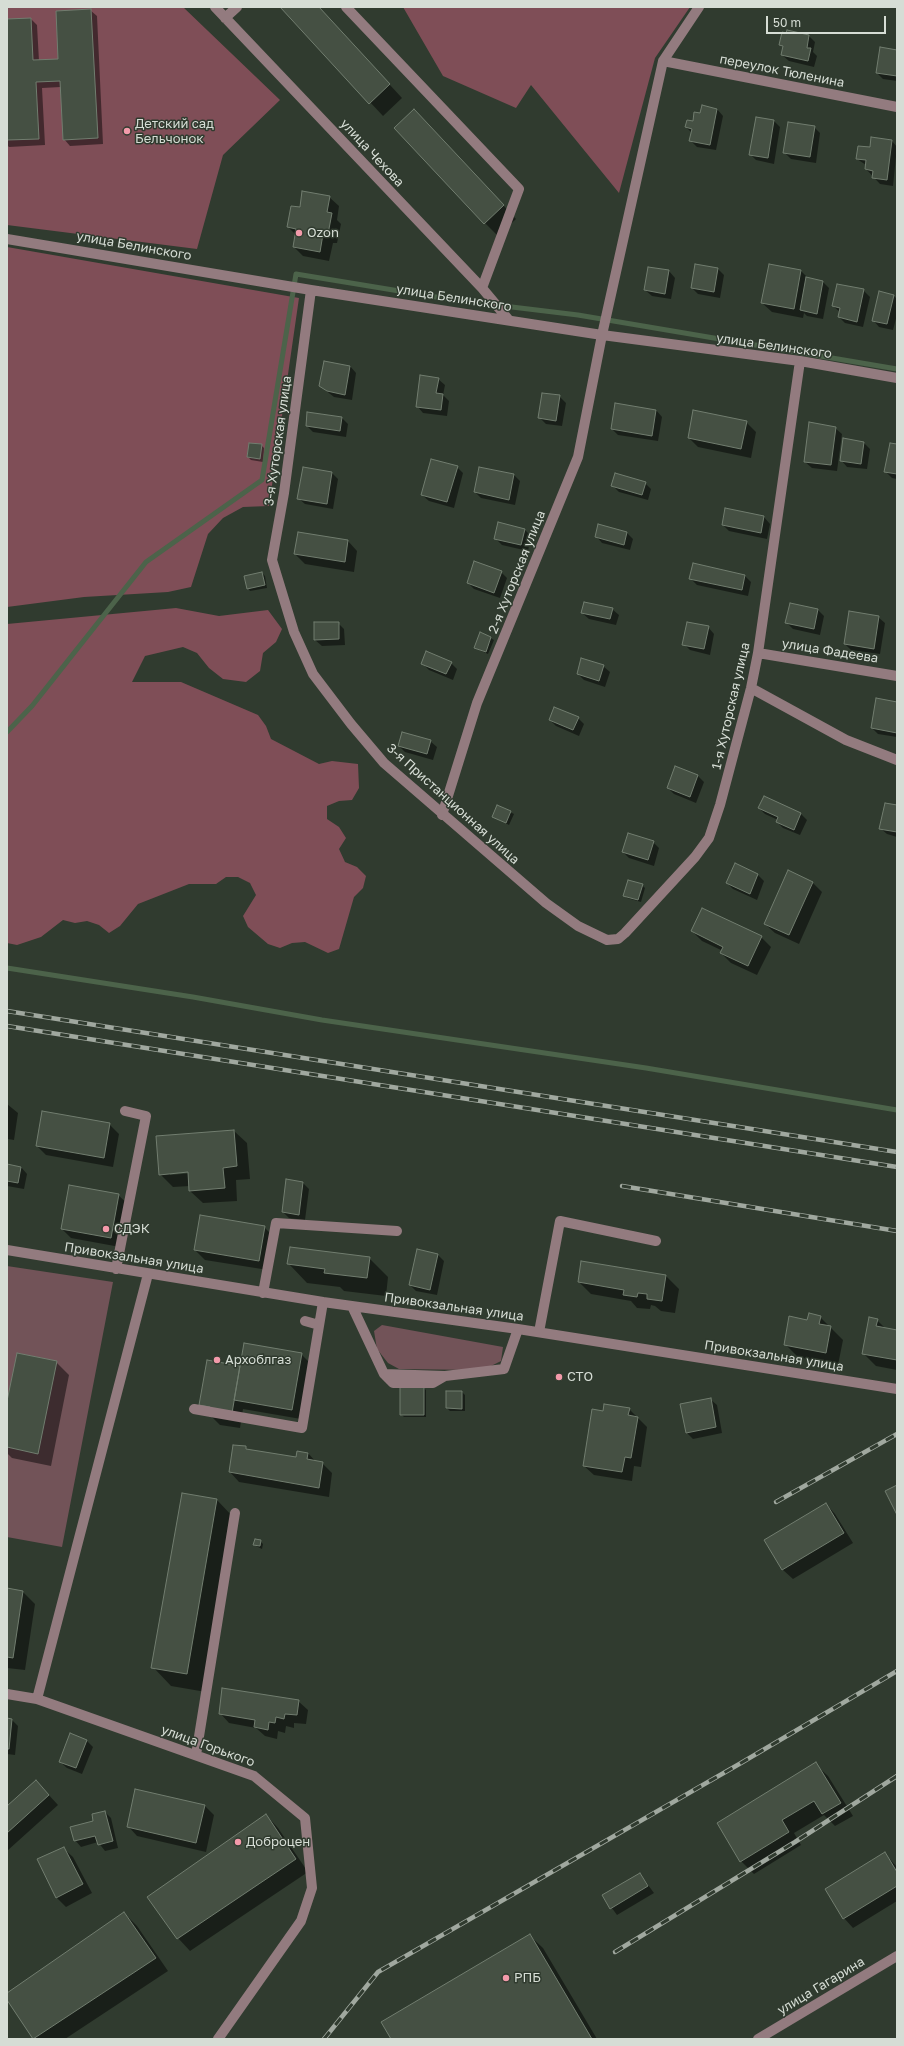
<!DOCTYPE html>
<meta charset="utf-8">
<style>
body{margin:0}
#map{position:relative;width:904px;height:2046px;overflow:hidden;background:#303b2f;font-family:"Golos Text",sans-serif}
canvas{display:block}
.frame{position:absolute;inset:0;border:8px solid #d6ddd5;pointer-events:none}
.scale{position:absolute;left:766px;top:16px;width:120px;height:18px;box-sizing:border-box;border:2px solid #d6ddd5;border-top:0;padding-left:5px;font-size:12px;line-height:14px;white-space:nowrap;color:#d6ddd5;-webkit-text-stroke:3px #303b2f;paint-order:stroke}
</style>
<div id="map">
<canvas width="904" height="2046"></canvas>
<div class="frame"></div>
<div class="scale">50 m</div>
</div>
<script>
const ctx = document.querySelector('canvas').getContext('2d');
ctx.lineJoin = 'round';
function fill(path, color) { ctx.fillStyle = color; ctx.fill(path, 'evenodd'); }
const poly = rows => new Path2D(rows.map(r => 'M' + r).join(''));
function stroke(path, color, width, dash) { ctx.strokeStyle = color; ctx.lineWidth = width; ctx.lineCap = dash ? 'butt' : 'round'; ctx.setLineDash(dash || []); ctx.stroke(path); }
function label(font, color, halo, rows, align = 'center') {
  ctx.font = font + ' "Golos Text",sans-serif'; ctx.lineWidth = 3; ctx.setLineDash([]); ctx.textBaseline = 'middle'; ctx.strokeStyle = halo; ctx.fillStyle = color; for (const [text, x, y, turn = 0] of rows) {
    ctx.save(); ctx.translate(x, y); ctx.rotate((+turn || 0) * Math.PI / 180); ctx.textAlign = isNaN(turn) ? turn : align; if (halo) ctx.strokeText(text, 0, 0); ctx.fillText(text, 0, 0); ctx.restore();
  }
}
fill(poly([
 [7,1266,113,1282,62,1547,7,1537],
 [382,1325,503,1347,501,1361,491,1366,474,1370,399,1369,388,1363,377,1349,374,1331]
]), '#725358');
fill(poly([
 [7,7,183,7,280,100,223,155,197,249,7,225],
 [403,7,690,7,655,58,619,193,531,85,516,108,443,76],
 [7,247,299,298,269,506,243,507,223,518,208,534,191,587,168,592,84,597,7,607],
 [176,608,219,616,268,610,282,629,276,642,263,653,260,671,246,682,223,679,209,668,197,653,183,647,145,656,132,682,181,682,258,715,266,726,271,739,319,764,332,761,358,764,359,788,352,800,339,801,327,806,327,819,339,827,346,838,339,849,345,862,357,867,366,876,363,888,354,897,339,949,328,953,305,942,292,943,280,948,268,944,248,927,243,916,256,895,250,883,238,877,226,877,216,884,189,884,138,904,120,926,109,933,99,925,87,921,75,923,63,920,41,937,17,945,7,943,7,624]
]), '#7f4e57');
fill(poly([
 [281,7,318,7,402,98,383,116],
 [90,10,97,16,103,144,70,146,64,139,61,87,42,88,45,145,9,147,7,145,7,20,31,19,37,25,39,61,60,60],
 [788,31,809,36,815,42,813,52,817,56,814,67,789,61,782,55,784,48,780,44],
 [897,51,897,81,883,79,877,73],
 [717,109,723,116,716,150,697,147,690,140,692,133,686,127,701,114],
 [774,121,780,127,774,164,756,160,750,154],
 [427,123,516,219,498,236,485,223],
 [814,127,820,133,816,163,791,159,784,152],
 [892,141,897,147,893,186,880,184,866,169,866,165,857,159,871,148],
 [329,197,339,206,337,220,341,224,337,243,333,243,329,261,303,256,294,247,296,235,288,227,300,209],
 [718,269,724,275,720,298,698,294,692,288],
 [669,271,675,278,671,299,652,296,645,290],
 [801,271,809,279,823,282,829,288,823,319,807,316,804,313,803,318,772,312,762,303],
 [863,290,870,297,863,327,845,323,839,317,840,312,833,306],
 [894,296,897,299,897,315,893,330,879,327,873,320],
 [350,366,356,373,352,400,334,397,320,386],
 [438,379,445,385,443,395,449,401,447,416,423,413,417,406],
 [559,396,566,403,562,426,546,424,539,417],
 [656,410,662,417,658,441,618,435,612,429],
 [342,418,348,424,346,437,313,432,307,426],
 [746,422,756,432,751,458,698,447,689,438],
 [835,428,842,434,837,471,812,468,805,462],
 [844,440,864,443,870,449,867,469,847,467,841,460],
 [261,445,264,448,263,462,251,460,248,457],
 [897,445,897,479,892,478,885,471],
 [457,467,463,473,454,508,429,501,422,495],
 [480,468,514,475,520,481,515,505,481,498,475,492],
 [332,473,338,479,333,509,305,504,298,498],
 [645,483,651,489,648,500,619,492,613,486],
 [726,510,764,517,770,524,767,539,729,531,723,525],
 [499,524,525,530,531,536,528,551,502,545,495,538],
 [627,533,633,539,630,550,602,543,596,536],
 [348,541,357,551,354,572,305,564,295,554],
 [501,572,507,578,500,598,474,589,468,583],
 [262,573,265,576,267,588,250,591,248,588],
 [745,576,751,582,748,596,697,585,690,578],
 [612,609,619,615,616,625,589,619,582,613],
 [818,610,824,616,820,635,793,629,786,622],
 [878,617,885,623,880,654,851,650,845,644],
 [338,623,344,629,345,645,322,646,315,640],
 [708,627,714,634,710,655,690,650,684,644],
 [481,633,494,640,488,654,475,648],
 [451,663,457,669,453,680,429,670,423,664],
 [603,666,610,672,605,687,584,680,578,674],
 [897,703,897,737,878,734,872,728],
 [578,718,584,724,579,736,556,726,550,720],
 [430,741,437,747,433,760,405,752,399,746],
 [698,776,704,782,696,803,674,794,668,788],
 [764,797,801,814,807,820,800,835,783,828,777,822,778,820,765,814,759,808],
 [497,806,514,814,509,825,493,816],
 [897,806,897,837,887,834,880,828],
 [653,842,659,848,654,866,629,858,623,852],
 [735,864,758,875,764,881,757,900,733,889,727,883],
 [812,882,822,892,799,944,775,933,765,924],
 [642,885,645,888,641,902,627,898,624,895],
 [692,931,761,937,771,947,757,975,731,963,721,953,723,951,702,941],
 [7,1104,18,1113,14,1140,8,1139,7,1145],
 [109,1124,119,1134,113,1167,46,1155,37,1146],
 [234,1131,247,1143,250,1179,236,1180,237,1201,203,1203,190,1191,190,1186,173,1187,160,1174],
 [193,1171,193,1173,170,1175,170,1173],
 [7,1165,21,1167,27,1174,24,1189,7,1186],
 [287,1181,303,1183,309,1189,305,1220,289,1218,283,1212],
 [118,1195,128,1204,120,1247,71,1238,62,1229],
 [264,1227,274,1237,268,1270,205,1260,195,1250],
 [438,1255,444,1261,437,1295,416,1291,410,1285],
 [369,1258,388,1277,386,1296,344,1291,340,1287,307,1283,289,1264],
 [582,1262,666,1276,679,1289,675,1313,661,1311,655,1306,651,1305,650,1309,637,1308,631,1301,591,1294,579,1282],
 [820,1317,843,1340,838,1365,798,1357,785,1344],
 [877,1320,886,1329,897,1331,897,1370,876,1366,863,1353],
 [301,1354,311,1364,301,1419,243,1409,240,1428,220,1425,210,1415,241,1367],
 [56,1362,69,1375,51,1466,12,1458,7,1453,7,1406],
 [423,1387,426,1390,426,1417,404,1417,401,1414],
 [462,1392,465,1395,465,1411,450,1411,447,1408],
 [710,1399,717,1405,722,1433,693,1439,687,1433],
 [629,1409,647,1427,641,1467,634,1466,632,1481,594,1475,584,1466,604,1412],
 [233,1446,245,1447,249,1451,297,1458,308,1453,316,1462,322,1463,332,1473,329,1497,239,1482,230,1472],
 [182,1494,217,1500,235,1519,206,1692,171,1686,153,1667],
 [826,1504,835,1514,853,1543,793,1579,783,1570,766,1541],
 [260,1541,263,1544,262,1549,254,1545],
 [7,1589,22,1591,35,1604,25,1670,7,1668],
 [298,1701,308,1710,306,1724,294,1723,294,1728,286,1726,285,1733,278,1731,277,1739,265,1736,256,1728,229,1723,220,1713],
 [7,1719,12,1720,18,1726,15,1755,7,1754],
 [87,1741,93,1747,82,1774,67,1768,60,1762],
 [815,1764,828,1776,853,1816,835,1826,824,1815,794,1833,801,1845,754,1874,741,1861],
 [36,1781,58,1805,7,1851,7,1807],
 [205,1806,214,1815,206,1852,137,1836,128,1826],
 [105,1812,111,1818,118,1848,105,1851,98,1842,81,1847,75,1840],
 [266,1815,278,1828,308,1872,190,1951,178,1938],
 [63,1848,73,1857,92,1893,66,1907,56,1897],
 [885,1854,897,1867,897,1901,853,1928,844,1918],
 [640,1874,654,1893,617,1915,603,1896],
 [124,1913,137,1926,168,1971,65,2039,34,2039,7,1999,7,1994],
 [530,1936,543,1948,597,2039,392,2039]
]), '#0007');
stroke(poly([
 [7,732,32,706,146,562,262,480,296,274,454,300,578,315,897,369],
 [7,968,193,997,322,1020,646,1068,897,1110]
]), '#4c634a', 5);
const building = poly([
 [280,7,319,7,390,84,369,104,280,7],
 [91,9,98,138,63,140,60,81,36,82,39,139,7,140,7,19,31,18,33,60,58,59,56,11,91,9],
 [787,30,809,35,807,48,811,48,808,61,781,55,783,46,779,45,782,32,786,33,787,30],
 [880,47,897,50,897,76,876,73,880,47],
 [702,105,717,109,710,145,689,141,692,129,685,127,687,120,693,121,694,112,700,113,702,105],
 [414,109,504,205,484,224,394,128,414,109],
 [756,117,774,120,768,158,749,155,756,117],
 [788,122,815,126,810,157,783,153,788,122],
 [871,137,892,140,887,180,872,178,873,171,865,169,866,160,856,159,858,146,870,147,871,137],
 [302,191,330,196,327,212,332,213,328,234,323,234,320,252,293,247,296,229,287,227,291,206,300,207,302,191],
 [695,264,718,268,714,292,691,288,695,264],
 [769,264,801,270,794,309,761,303,769,264],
 [648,267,669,270,665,294,644,290,648,267],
 [806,277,823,281,817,314,800,310,806,277],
 [837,284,864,289,857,322,838,317,840,308,832,306,837,284],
 [879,291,894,295,887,324,872,321,879,291],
 [324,361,350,366,345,395,327,391,319,386,324,361],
 [420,375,439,378,436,393,443,394,441,410,416,407,420,375],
 [542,393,560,395,556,421,538,418,542,393],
 [615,403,656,410,652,436,611,429,615,403],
 [693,410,747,421,741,449,688,438,693,410],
 [307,412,342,417,340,431,306,426,307,412],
 [809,422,836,427,831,465,804,462,809,422],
 [843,438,864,442,861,464,840,461,843,438],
 [249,443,262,444,260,459,247,457,249,443],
 [890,443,897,444,897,474,884,472,890,443],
 [431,459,458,466,447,502,421,495,431,459],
 [303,467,332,472,327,504,297,499,303,467],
 [479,467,514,474,509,500,474,492,479,467],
 [615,473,646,482,642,495,611,486,615,473],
 [725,508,764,516,761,533,722,525,725,508],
 [498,522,525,529,521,545,494,539,498,522],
 [598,524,627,532,624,545,595,537,598,524],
 [298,532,348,540,345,562,294,554,298,532],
 [474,561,502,571,494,593,467,583,474,561],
 [693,563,745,575,742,590,689,579,693,563],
 [262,572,265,585,247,589,244,576,262,572],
 [584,602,613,608,610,619,581,613,584,602],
 [790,603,818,609,814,629,785,623,790,603],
 [849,611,879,616,874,649,844,644,849,611],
 [314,622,339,622,339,639,314,640,314,622],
 [687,622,709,626,704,649,682,645,687,622],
 [480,632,491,637,486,652,474,648,480,632],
 [426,651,452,662,446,674,421,664,426,651],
 [581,658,604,665,599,681,577,674,581,658],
 [876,698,897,702,897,733,871,728,876,698],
 [554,707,579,717,573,730,549,720,554,707],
 [402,732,431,740,427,754,398,746,402,732],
 [675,766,698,775,690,797,667,788,675,766],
 [764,796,801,813,794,830,776,822,778,817,758,808,764,796],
 [885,803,897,805,897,832,879,829,885,803],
 [497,805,511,811,506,823,492,817,497,805],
 [628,833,654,841,648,860,622,852,628,833],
 [735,863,758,874,750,894,726,883,735,863],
 [788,870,813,882,789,935,764,924,788,870],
 [628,880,643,884,638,900,623,896,628,880],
 [702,908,762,936,748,966,720,953,723,947,691,931,702,908],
 [42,1111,110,1123,104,1158,36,1146,42,1111],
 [234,1130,237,1166,223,1168,225,1188,189,1191,188,1172,159,1175,156,1136,234,1130],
 [7,1164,21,1167,18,1183,7,1181,7,1164],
 [286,1179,303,1182,299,1215,282,1212,286,1179],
 [69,1185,119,1194,111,1238,61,1229,69,1185],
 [200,1215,265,1226,259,1261,194,1250,200,1215],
 [290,1247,370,1257,367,1278,324,1273,325,1269,287,1264,290,1247],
 [417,1249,438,1254,430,1290,409,1285,417,1249],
 [581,1261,666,1275,662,1301,647,1299,647,1294,638,1293,637,1297,623,1295,624,1290,578,1282,581,1261],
 [809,1313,821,1316,819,1324,831,1326,826,1353,784,1345,789,1316,807,1320,809,1313],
 [869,1317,878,1319,876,1326,897,1330,897,1360,862,1354,869,1317],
 [244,1343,302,1353,292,1410,234,1400,244,1343],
 [17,1353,57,1361,38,1454,7,1447,7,1401,17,1353],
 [207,1360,240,1366,231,1419,209,1416,210,1407,199,1405,207,1360],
 [400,1385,424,1386,424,1415,400,1415,400,1385],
 [446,1391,462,1391,462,1409,446,1408,446,1391],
 [711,1398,716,1427,686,1433,680,1404,711,1398],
 [604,1404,630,1408,628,1415,638,1417,631,1458,625,1457,622,1472,583,1466,592,1409,603,1411,604,1404],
 [233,1445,246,1446,246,1449,296,1457,297,1451,308,1453,307,1459,323,1462,319,1488,229,1472,233,1445],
 [897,1485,897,1515,885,1491,897,1485],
 [182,1493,217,1499,187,1674,151,1668,182,1493],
 [826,1503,844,1533,782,1570,764,1540,826,1503],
 [255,1539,261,1540,260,1546,253,1545,255,1539],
 [7,1588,23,1591,13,1658,7,1657,7,1588],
 [222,1688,299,1700,297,1715,285,1714,284,1719,276,1717,275,1723,269,1722,268,1730,254,1727,255,1720,219,1714,222,1688],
 [7,1718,12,1719,9,1749,7,1749,7,1718],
 [70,1733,87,1740,76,1768,59,1762,70,1733],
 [816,1762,841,1803,822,1814,814,1801,782,1820,789,1832,740,1862,717,1823,816,1762],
 [36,1780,49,1795,7,1833,7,1806,36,1780],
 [135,1789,205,1805,196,1843,127,1827,135,1789],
 [105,1811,113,1841,98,1845,95,1836,74,1841,70,1827,93,1821,92,1814,105,1811],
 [266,1814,296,1859,177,1939,147,1897,266,1814],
 [64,1847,83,1884,56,1898,37,1859,64,1847],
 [885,1852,897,1872,897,1886,843,1919,825,1889,885,1852],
 [640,1873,648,1886,610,1909,602,1895,640,1873],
 [124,1912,156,1958,33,2039,7,2000,7,1993,124,1912],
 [530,1934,592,2039,391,2039,381,2022,530,1934]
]);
fill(building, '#455043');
stroke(building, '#717d6f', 1);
stroke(poly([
 [215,7,482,288,508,319],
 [346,7,519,189,482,288],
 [225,18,237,7],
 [663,61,897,107],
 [7,239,311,290,602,335,800,361,897,378],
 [311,290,284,493,272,560,294,632,313,674,351,724,384,763,546,903,578,926,607,940,618,939,625,933,695,857,709,838,720,805,751,688,758,653,800,361],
 [758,653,897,676],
 [751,688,846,740,897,760],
 [442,815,477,703,578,457,602,335,663,61,699,7],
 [7,1250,323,1302,518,1329,897,1389],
 [116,1269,146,1116,125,1111],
 [263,1293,276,1223,397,1231],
 [352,1306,384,1374,445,1376,504,1369,518,1329],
 [305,1321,319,1325],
 [539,1332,560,1221,656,1241],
 [384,1374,393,1383,433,1383,445,1376],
 [194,1409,302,1428,323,1302],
 [7,1694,37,1699,254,1776,305,1818,312,1888,301,1921,218,2039],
 [37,1699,148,1274],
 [196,1755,235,1513],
 [758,2039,897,1956]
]), '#937b7f', 10);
const rail = poly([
 [7,1011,897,1152],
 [7,1026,897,1167],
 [622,1186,897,1231],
 [776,1502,897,1434],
 [615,1952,795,1842,897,1776],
 [324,2039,378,1972,741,1763,897,1671]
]);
stroke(rail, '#a0a89f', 4.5);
stroke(rail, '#303b2f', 3, [9]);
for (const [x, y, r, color] of [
 [127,131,4,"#f39aaa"],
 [299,233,4,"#f39aaa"],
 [106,1229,4,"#f39aaa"],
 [217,1360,4,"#f39aaa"],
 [559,1377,4,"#f39aaa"],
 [238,1842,4,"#f39aaa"],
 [506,1978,4,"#f39aaa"]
]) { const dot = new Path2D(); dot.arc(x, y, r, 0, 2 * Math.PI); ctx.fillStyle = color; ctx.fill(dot); stroke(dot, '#303b2f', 1.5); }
label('13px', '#d6ddd5', '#303b2f', [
 ["переулок Тюленина",782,71,11],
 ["улица Чехова",372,153,47],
 ["улица Белинского",134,246,10],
 ["улица Белинского",454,298,9],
 ["улица Белинского",774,346,8],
 ["3-я Хуторская улица",278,441,-82],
 ["2-я Хуторская улица",517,572,-68],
 ["улица Фадеева",830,651,9],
 ["1-я Хуторская улица",731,706,-77],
 ["3-я Пристанционная улица",453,804,42],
 ["Привокзальная улица",134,1258,9],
 ["Привокзальная улица",454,1307,8],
 ["Привокзальная улица",774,1356,9],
 ["улица Горького",208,1746,20],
 ["улица Гагарина",821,1986,-31]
]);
label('13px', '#d6ddd5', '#303b2f', [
 ["Детский сад",135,124],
 ["Бельчонок",135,139],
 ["Ozon",307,233],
 ["СДЭК",114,1229],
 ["Архоблгаз",225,1360],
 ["СТО",567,1377],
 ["Доброцен",246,1842],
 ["РПБ",514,1978]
], 'left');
</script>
